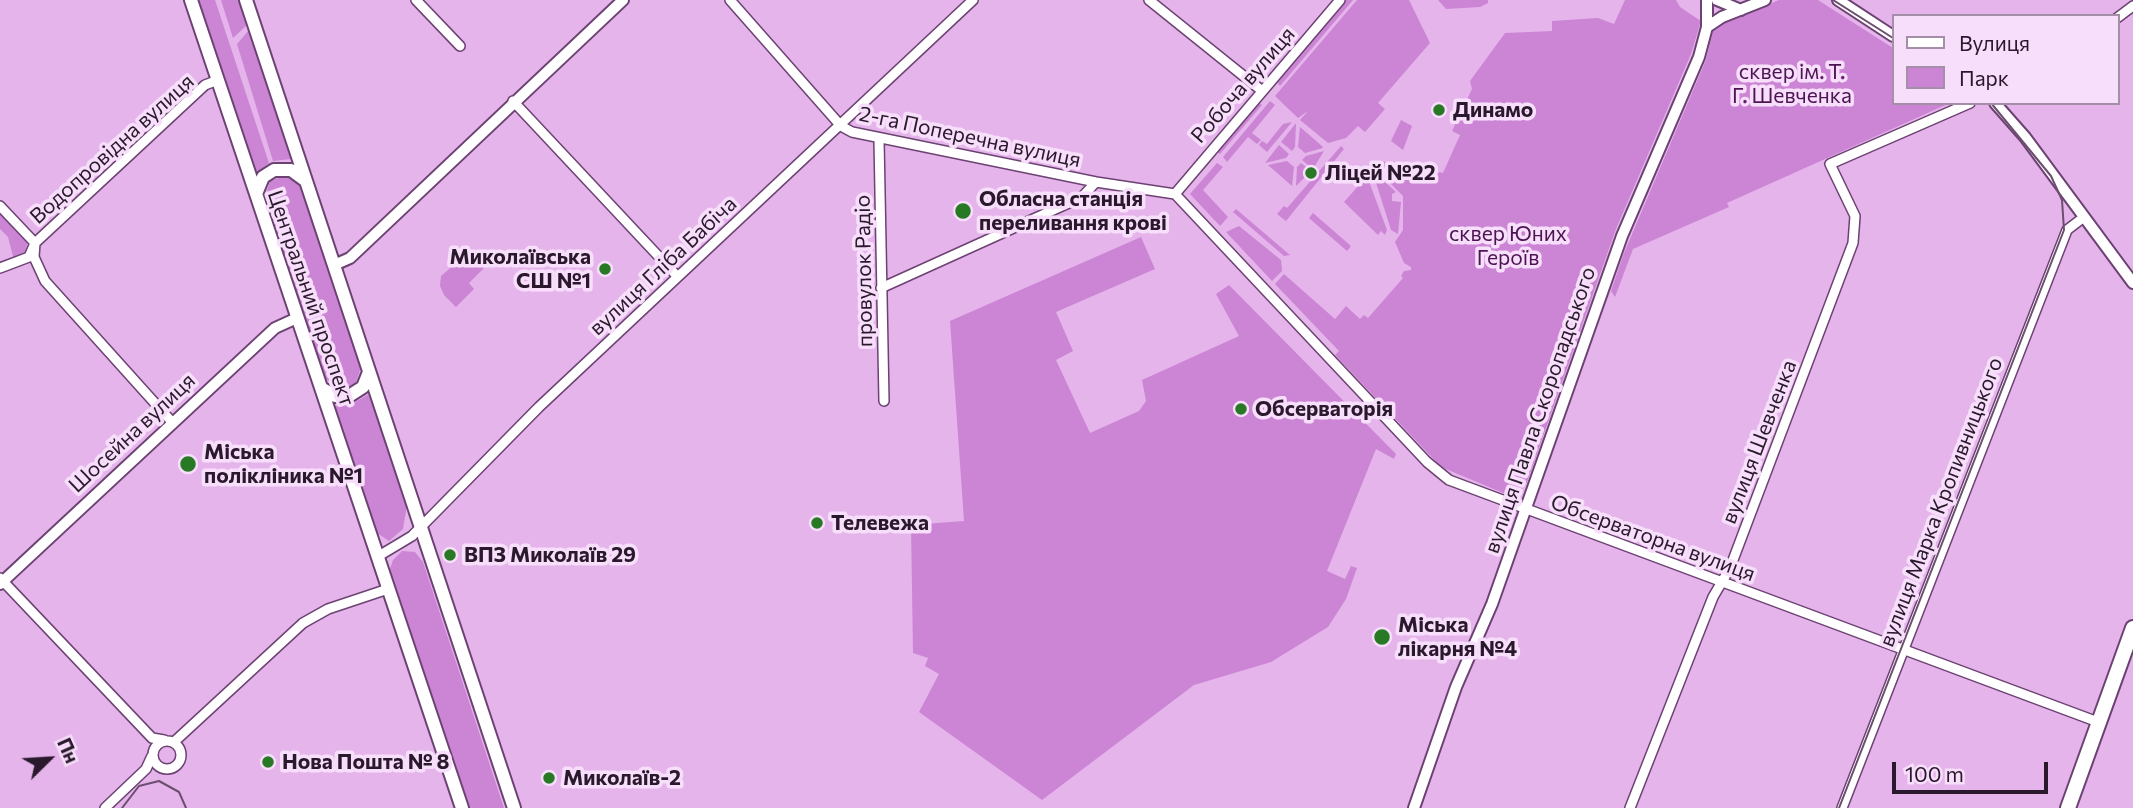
<!DOCTYPE html>
<meta charset="utf-8">
<style>
body{margin:0}
#map{position:relative;width:2133px;height:808px;overflow:hidden;background:#e5b4eb;font-family:Commissioner,sans-serif}
canvas{display:block}
.legend{position:absolute;left:1892px;top:14px;width:228px;height:91px;box-sizing:border-box;background:#f7defa;border:2px solid #a58fa8;margin:0;padding:9px 12px;list-style:none;font-size:21px;color:#2a182c}
.legend li{display:flex;align-items:center;gap:14px;height:35px}
.legend b{width:35px;border:2px solid #a58fa8}
.north{position:absolute;left:14px;top:724px;width:70px;height:70px;-webkit-text-stroke:5px #f7defa;paint-order:stroke;rotate:66deg;font-size:19px;font-weight:700;line-height:28px;text-align:center;color:#2a182c}
.north::after{content:'';display:block;margin:auto;width:24px;height:32px;background:#2a182c;clip-path:polygon(50% 0,100% 100%,50% 72%,0 100%)}
.scale{position:absolute;left:1892px;top:762px;width:156px;height:32px;box-sizing:border-box;border:4px solid #2a182c;border-top:0;padding-left:9px;font-size:21px;line-height:24px;white-space:nowrap;color:#2a182c;-webkit-text-stroke:5px #f7defa;paint-order:stroke}
</style>
<div id="map">
<canvas width="2133" height="808"></canvas>
<ul class="legend">
<li><b style="height:9px;background:#fff"></b>Вулиця</li>
<li><b style="height:19px;background:#cb85d4"></b>Парк</li>
</ul>
<div class="north">Пн</div>
<div class="scale">100 m</div>
</div>
<script>
const ctx = document.querySelector('canvas').getContext('2d');
ctx.lineJoin = 'round';
function fill(path, color) { ctx.fillStyle = color; ctx.fill(path, 'evenodd'); }
const poly = rows => new Path2D(rows.map(r => 'M' + r).join(''));
function stroke(path, color, width, dash) { ctx.strokeStyle = color; ctx.lineWidth = width; ctx.lineCap = dash ? 'butt' : 'round'; ctx.setLineDash(dash || []); ctx.stroke(path); }
function label(font, color, halo, rows, align = 'center') {
  ctx.font = font + ' Commissioner,sans-serif'; ctx.lineWidth = 7; ctx.setLineDash([]); ctx.textBaseline = 'middle'; ctx.strokeStyle = halo; ctx.fillStyle = color; for (const [text, x, y, turn = 0] of rows) {
    ctx.save(); ctx.translate(x, y); ctx.rotate((+turn || 0) * Math.PI / 180); ctx.textAlign = isNaN(turn) ? turn : align; if (halo) ctx.strokeText(text, 0, 0); ctx.fillText(text, 0, 0); ctx.restore();
  }
}
fill(poly([
 [199,0,215,0,269,163,257,172],
 [221,0,239,0,247,25,233,38],
 [1346,0,1353,0,1280,86,1276,81],
 [1357,0,1409,0,1430,43,1378,103,1385,109,1365,132,1358,126,1346,138,1328,143,1300,120,1308,111,1298,118,1275,96],
 [1438,0,1488,0,1488,3,1480,7,1446,9],
 [1625,0,1676,0,1680,7,1701,21,1691,54,1616,229,1527,482,1520,492,1508,495,1441,467,1335,355,1339,351,1275,284,1284,274,1335,319,1346,306,1360,319,1364,315,1368,318,1403,278,1401,276,1404,271,1411,270,1411,267,1404,263,1395,242,1403,230,1403,196,1374,167,1381,160,1414,177,1420,165,1423,166,1421,172,1436,179,1439,172,1443,173,1460,135,1452,131,1472,89,1470,81,1505,33,1552,31,1552,21,1598,18,1614,24],
 [1779,0,1818,0,1893,48,1893,103,1950,103,1727,203,1729,207,1633,249,1615,297,1611,291,1624,253,1706,60,1714,27],
 [249,30,292,159,273,161,237,44],
 [1270,101,1275,105,1252,133,1261,140,1257,144,1248,137,1227,162,1223,157],
 [1258,102,1262,105,1220,154,1216,151],
 [1401,120,1412,126,1403,150,1391,141],
 [1292,122,1267,152,1259,145,1262,141,1267,144,1283,124],
 [1296,123,1295,147,1292,151,1281,142],
 [1300,127,1322,146,1323,148,1305,153,1298,147],
 [1279,145,1289,154,1286,158,1265,163],
 [1341,146,1344,149,1286,221,1277,214,1284,206,1287,208],
 [1324,151,1313,169,1302,160,1306,156],
 [1287,161,1294,167,1292,186,1268,165],
 [1217,163,1223,167,1203,190,1228,217,1220,226,1190,194],
 [1301,163,1311,171,1296,186,1297,167],
 [1372,170,1396,192,1392,194,1392,201,1401,202,1398,234,1391,230],
 [284,176,298,181,301,186,361,368,356,382,347,388,338,389,325,378,265,198,270,181],
 [1367,176,1387,230,1385,235,1381,231,1378,235,1344,202],
 [1236,209,1290,255,1284,256,1233,212],
 [0,213,27,242,26,256,14,260,8,237,0,229],
 [1313,213,1351,246,1347,251,1309,218],
 [1239,226,1281,260,1282,271,1272,281,1226,232],
 [1141,237,1155,269,1056,312,1073,351,1056,360,1090,433,1139,411,1146,401,1142,380,1239,336,1216,294,1229,285,1396,454,1394,459,1376,449,1327,571,1345,579,1351,566,1357,568,1346,599,1328,627,1271,662,1194,685,1042,800,919,712,939,674,925,666,928,658,913,653,911,525,964,521,950,321],
 [469,256,484,268,469,283,474,289,456,307,444,295,440,286,441,276,463,257],
 [369,394,407,505,403,529,389,541,377,533,335,406,352,404],
 [402,551,415,552,423,562,504,808,469,808,389,572,393,560]
]), '#cb85d4');
const minor = poly([
 [416,0,460,46],
 [730,0,841,126,852,132,1096,182,1175,194],
 [1149,0,1261,90],
 [2117,18,2133,6],
 [513,101,677,276],
 [879,140,884,401],
 [1175,194,1427,462,1449,480,2098,722],
 [1175,194,1340,0],
 [0,206,35,243,34,257,45,281,171,421],
 [0,268,29,257,35,243,205,85,218,80],
 [881,288,1082,197,1096,182],
 [377,557,412,536,539,407,973,0],
 [0,578,152,738,164,740],
 '153 755a14 14 0 1 1 28 0a14 14 0 1 1-28 0Z',
 [174,742,303,623,328,609,388,589],
 [105,808,146,769,152,756],
 [1630,808,1713,597,1730,568,1853,243,1855,216,1830,164,1970,103],
 [1842,808,2067,230,2084,217]
]);
const tertiary = poly([
 [1717,0,1741,10],
 [1838,0,1893,36],
 [1707,27,1722,17,1765,0],
 [1995,103,2025,137,2133,283],
 [334,265,350,258,623,0],
 [0,584,275,328,297,318],
 [1414,808,1456,687,1492,604,1622,236,1699,57,1707,27,1707,0]
]);
const secondary = poly([
 [191,0,462,808],
 [246,0,514,808],
 [256,194,263,177,274,170,291,170,306,181],
 [321,388,335,396,349,396,363,387,369,372]
]);
const trunk = poly([
 [2068,808,2133,628]
]);
stroke(minor, '#6c4272', 12);
stroke(tertiary, '#6c4272', 14);
stroke(secondary, '#6c4272', 16);
stroke(trunk, '#6c4272', 18);
stroke(minor, '#fff', 9);
stroke(tertiary, '#fff', 10);
stroke(secondary, '#fff', 12);
stroke(trunk, '#fff', 14);
stroke(poly([
 [1833,0,1893,38],
 [122,808,139,786,159,781,179,792,186,808],
 [1839,808,2064,230,2062,200,2051,176,1991,103]
]), '#6c4f6f', 2);
for (const [x, y, r, color] of [
 [1439,110,7,"#277924"],
 [1311,173,7,"#277924"],
 [963,211,9,"#277924"],
 [605,269,7,"#277924"],
 [1241,409,7,"#277924"],
 [188,464,9,"#277924"],
 [817,523,7,"#277924"],
 [450,555,7,"#277924"],
 [1382,637,9,"#277924"],
 [268,762,7,"#277924"],
 [549,778,7,"#277924"]
]) { const dot = new Path2D(); dot.arc(x, y, r, 0, 2 * Math.PI); ctx.fillStyle = color; ctx.fill(dot); stroke(dot, '#f7defa', 2.5); }
label('21px', '#4c1453', '#f7defa', [
 ["сквер ім. Т.",1792,72],
 ["Г. Шевченка",1792,96],
 ["сквер Юних",1508,234],
 ["Героїв",1508,258]
]);
label('21px', '#2a182c', '#f7defa', [
 ["Робоча вулиця",1243,85,-49],
 ["2-га Поперечна вулиця",970,137,12],
 ["Водопровідна вулиця",112,149,-42],
 ["вулиця Гліба Бабіча",663,266,-43],
 ["провулок Радіо",864,271,-91],
 ["Центральний проспект",311,298,71],
 ["вулиця Павла Скоропадського",1540,410,-71],
 ["Шосейна вулиця",132,433,-43],
 ["вулиця Шевченка",1759,442,-69],
 ["вулиця Марка Кропивницького",1941,502,-69],
 ["Обсерваторна вулиця",1653,538,20]
]);
label('bold 21px', '#2a182c', '#f7defa', [
 ["Динамо",1453,110],
 ["Ліцей №22",1325,173],
 ["Обласна станція",979,199],
 ["переливання крові",979,223],
 ["Миколаївська",591,257,"right"],
 ["СШ №1",591,281,"right"],
 ["Обсерваторія",1255,409],
 ["Міська",204,452],
 ["полікліника №1",204,476],
 ["Телевежа",831,523],
 ["ВПЗ Миколаїв 29",464,555],
 ["Міська",1398,625],
 ["лікарня №4",1398,649],
 ["Нова Пошта № 8",282,762],
 ["Миколаїв-2",563,778]
], 'left');
</script>
